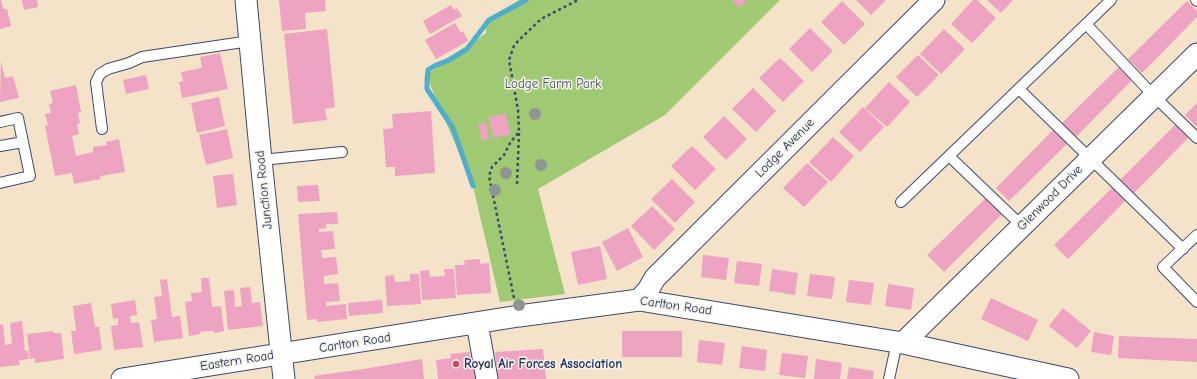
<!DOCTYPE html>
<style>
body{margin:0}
canvas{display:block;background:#f4e2c9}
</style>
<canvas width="1197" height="379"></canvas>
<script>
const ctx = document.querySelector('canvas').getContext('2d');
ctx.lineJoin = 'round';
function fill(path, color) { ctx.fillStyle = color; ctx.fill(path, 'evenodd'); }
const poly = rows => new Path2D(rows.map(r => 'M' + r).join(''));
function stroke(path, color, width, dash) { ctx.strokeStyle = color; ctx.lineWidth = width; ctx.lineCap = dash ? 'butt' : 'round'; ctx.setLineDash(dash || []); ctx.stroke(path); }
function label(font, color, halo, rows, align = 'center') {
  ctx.font = font + ' "Comic Neue",sans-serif'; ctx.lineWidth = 3; ctx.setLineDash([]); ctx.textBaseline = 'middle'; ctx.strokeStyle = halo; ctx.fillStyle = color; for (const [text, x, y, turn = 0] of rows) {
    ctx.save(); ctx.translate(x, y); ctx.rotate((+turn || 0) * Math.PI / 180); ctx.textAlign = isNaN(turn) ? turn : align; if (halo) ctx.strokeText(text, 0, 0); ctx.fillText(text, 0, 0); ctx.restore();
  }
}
fill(poly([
 [519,0,780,0,665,115,538,189,565,294,500,302,473,186,426,75,486,33,485,21]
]), '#a0c974');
stroke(poly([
 [473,186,453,128,427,89,427,80,428,70,434,66,449,60,467,49,489,20,526,0]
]), '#4eafcd', 5);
fill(poly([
 [0,0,1,0,3,9,7,9,11,26,0,29],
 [22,0,37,0,38,7,24,10],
 [279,0,325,0,326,11,305,13,306,29,282,31],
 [732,0,747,0,739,8],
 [856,0,886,0,871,15],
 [973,0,977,0,996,18,972,43,951,24],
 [987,0,1013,0,1001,13],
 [842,1,865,24,844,45,821,22],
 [1187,1,1197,11,1197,17,1142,73,1128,59],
 [451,5,454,10,457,8,462,16,430,34,423,21],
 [455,23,461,33,463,31,468,41,436,59,425,40],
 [810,28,833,51,812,72,789,49],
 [327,29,335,107,325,109,327,120,293,124,284,34],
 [944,29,965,49,941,74,920,54],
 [220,53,228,89,182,98,179,82,183,81,181,72,202,68,200,57],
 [918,55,939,75,917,97,896,77],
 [780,58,804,81,783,102,759,78],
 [1,61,5,78,13,76,19,98,0,102],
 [1120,66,1133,79,1075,138,1061,124],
 [146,75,149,89,126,94,123,80],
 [889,82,910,102,887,127,865,108],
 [76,85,81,112,78,113,80,123,77,124,79,134,72,136,76,156,93,152,93,147,107,145,106,142,119,139,125,172,100,176,101,179,74,184,72,173,55,176,45,126,48,125,45,114,51,113,49,104,53,103,50,91],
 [753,88,776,111,756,132,732,109],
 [219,97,225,126,197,133,191,103],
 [1197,103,1197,127,1185,115],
 [863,107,884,127,860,152,839,132],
 [431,111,435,173,395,176,395,167,386,167,383,129,393,128,392,114],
 [505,113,511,134,494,138,488,118],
 [724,116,747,139,726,160,703,137],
 [486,123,489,139,482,141,478,124],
 [1177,123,1190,136,1132,195,1118,182],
 [227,129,233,158,206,165,199,135],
 [1054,129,1068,143,1009,201,996,188],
 [833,137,854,156,831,182,809,162],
 [692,146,716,169,695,190,671,166],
 [807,163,828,182,804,207,783,188],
 [233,174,237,205,217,208,213,176],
 [672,179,695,202,675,223,651,199],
 [318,185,320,201,298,202,297,186],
 [1113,187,1126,200,1068,259,1054,245],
 [987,197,1003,213,944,272,927,255],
 [652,206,675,229,654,250,631,226],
 [337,212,338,224,326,224,326,228,319,229,319,232,333,231,335,249,321,250,322,258,336,257,338,274,324,276,324,284,338,283,340,301,326,302,326,306,346,304,347,319,317,322,317,319,307,320,298,214],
 [628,228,643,257,617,271,602,242],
 [600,246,607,279,578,285,571,252],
 [703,255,729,258,726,280,701,277],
 [480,259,480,264,489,263,491,293,457,295,455,265,465,265,464,260],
 [737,261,762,264,759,286,734,283],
 [444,269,454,269,456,298,422,300,420,271,429,270,430,277,445,276],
 [772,269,798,273,795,295,769,291],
 [410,274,419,274,421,304,387,306,385,276,394,275,395,282,410,281],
 [810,274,835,277,832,299,807,296],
 [201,278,209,278,212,307,221,306,224,331,214,333,214,331,207,331,200,332,200,334,189,336,185,302,192,301,191,293,202,292],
 [167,279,172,317,180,316,183,338,154,342,151,320,157,319,154,297,162,296,160,280],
 [849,280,874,283,871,305,846,302],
 [888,284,914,288,911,310,885,306],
 [250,287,252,303,260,302,263,326,228,330,224,291,234,290,235,307,242,306,240,288],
 [991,298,1038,320,1028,341,981,319],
 [135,300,137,315,130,316,131,323,139,322,143,347,114,350,111,326,118,325,118,318,113,319,111,304],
 [382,300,383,313,349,316,348,303],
 [91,303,95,327,99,327,102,350,74,354,71,331,76,331,73,306],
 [1063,308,1091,331,1077,348,1049,326],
 [22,321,25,351,28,351,29,359,19,360,20,365,0,367,0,325,3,324,5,345,12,344,10,323],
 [53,331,53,333,61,333,64,359,35,363,35,358,30,359,27,334],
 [622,331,682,331,682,357,622,357],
 [1094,332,1114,336,1111,355,1091,352],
 [1119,336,1197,339,1197,362,1118,358],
 [699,340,725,343,722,365,697,362],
 [742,346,767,350,765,371,739,368],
 [543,349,546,379,498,379,495,352],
 [470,352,470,356,475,356,481,379,438,379,436,360,451,358,450,354],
 [782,353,808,356,805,378,779,375],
 [422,359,424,379,315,379,314,376,370,368],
 [816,359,842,363,840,379,814,379],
 [849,367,874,371,873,379,847,379]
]), '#eea3c2');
const service = poly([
 [1196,0,1197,1],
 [1086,24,1154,96,1197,138],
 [1019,89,1183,249],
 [0,122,18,118,30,176,0,183],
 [102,129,96,82,100,74,108,69,129,63,142,57,250,41],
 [0,146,23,142],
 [949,156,1022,226],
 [261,160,342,152],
 [901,202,1111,0],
 [1197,235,1163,267,1197,302],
 [889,379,897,342]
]);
const minor = poly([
 [246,0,261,160,284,379],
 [639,300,648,290,655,278,934,0],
 [477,323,487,379],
 [903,343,1197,54],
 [122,379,519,316,639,300,903,343,1068,379]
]);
stroke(service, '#3c4a6e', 12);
stroke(minor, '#3c4a6e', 23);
stroke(poly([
 [517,184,519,133],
 [514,298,489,176,492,167,504,155,510,143,519,132,518,110,509,60,514,46,518,41,541,19,578,0]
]), '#3c4a6e', 2.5, [3, 3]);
stroke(service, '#fff', 10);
stroke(minor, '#fff', 21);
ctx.fillStyle = '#8f9591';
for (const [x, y] of [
 [535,114],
 [541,165],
 [506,173],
 [495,190],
 [519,305]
]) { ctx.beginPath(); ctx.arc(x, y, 6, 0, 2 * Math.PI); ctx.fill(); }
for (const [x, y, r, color] of [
 [456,364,4,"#d1495b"]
]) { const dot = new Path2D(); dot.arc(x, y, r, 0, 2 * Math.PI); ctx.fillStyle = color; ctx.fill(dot); stroke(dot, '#f7f3e8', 1.5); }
label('13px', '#3c5664', '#f7f3e8', [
 ["Lodge Farm Park",553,84]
]);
label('13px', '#1b2f5e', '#f7f3e8', [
 ["Lodge Avenue",785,148,-45],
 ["Junction Road",264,190,-96],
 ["Glenwood Drive",1050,198,-45],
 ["Carlton Road",676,306,8],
 ["Carlton Road",355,343,-9],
 ["Eastern Road",237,361,-9]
]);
label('bold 13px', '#1b2f5e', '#f7f3e8', [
 ["Royal Air Forces Association",464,364]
], 'left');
</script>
